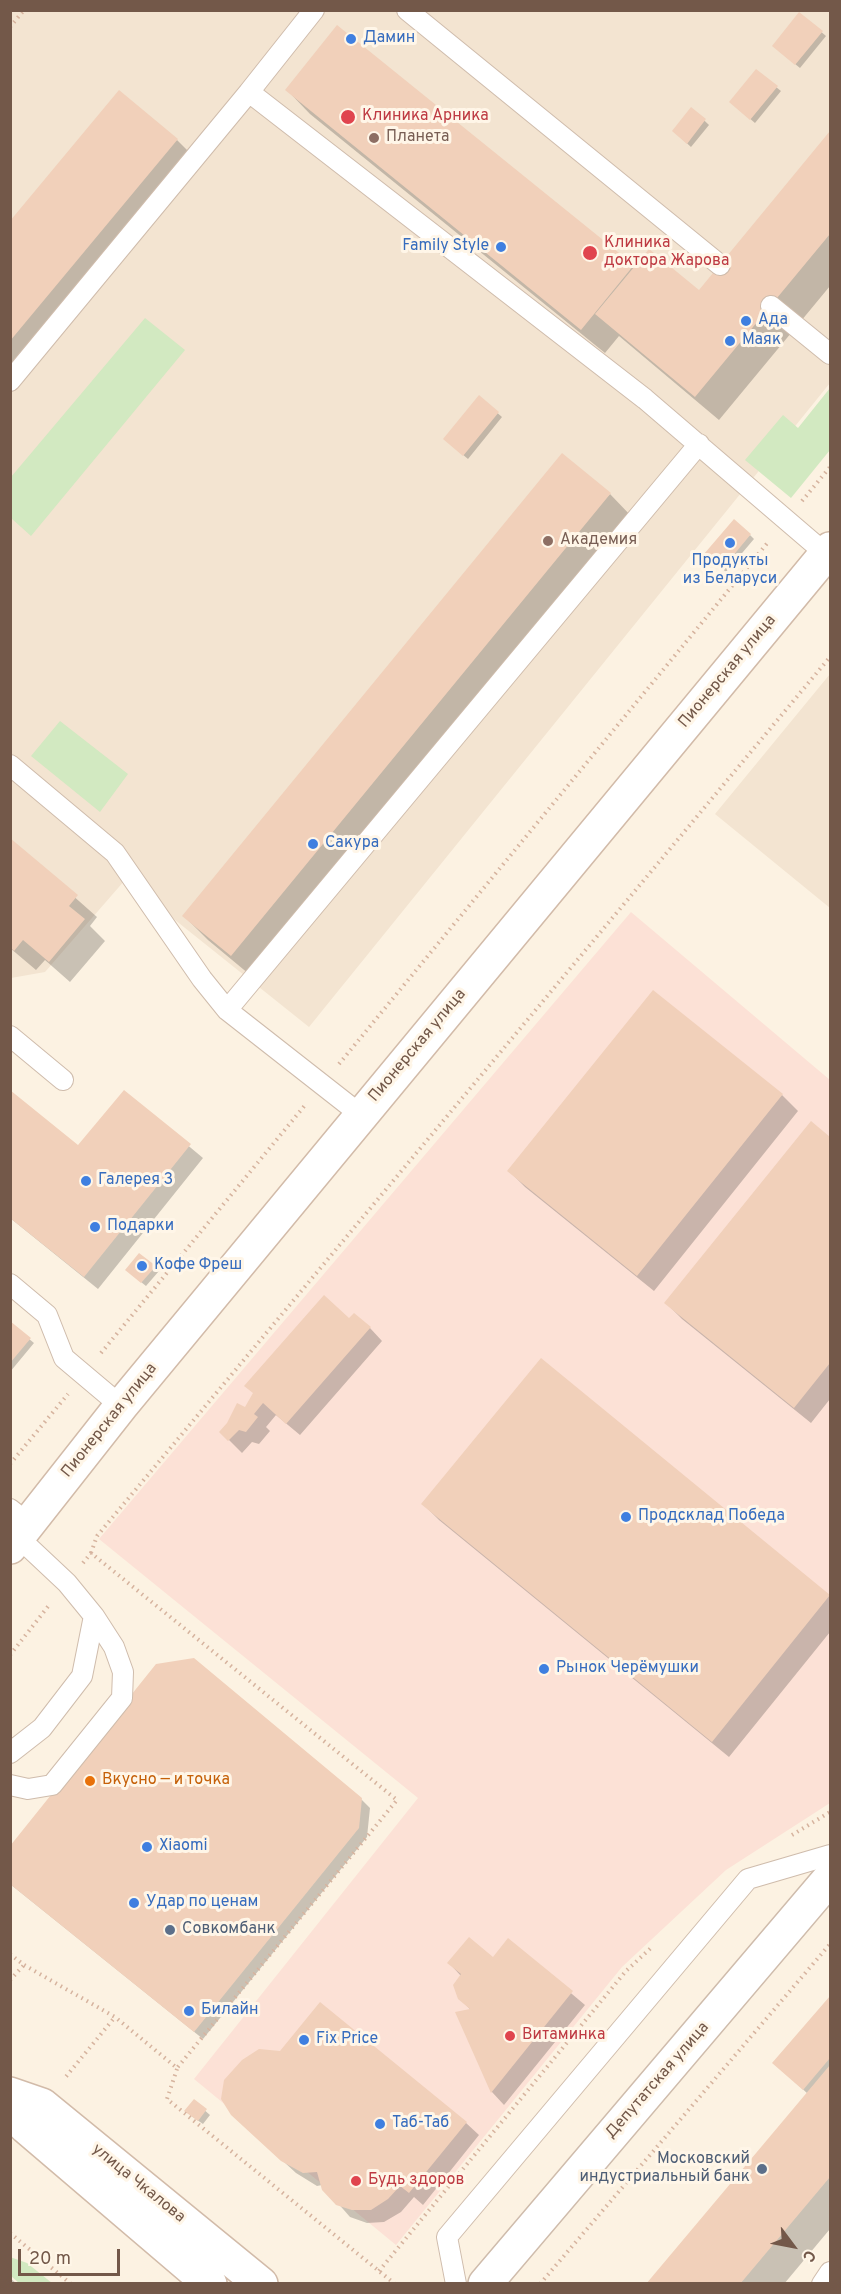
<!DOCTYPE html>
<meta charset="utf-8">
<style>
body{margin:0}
#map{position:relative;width:841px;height:2294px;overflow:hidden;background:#fcf2e2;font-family:Overpass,sans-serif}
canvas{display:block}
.frame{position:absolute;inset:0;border:12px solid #735849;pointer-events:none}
.north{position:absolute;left:763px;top:2216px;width:60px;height:60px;-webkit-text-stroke:4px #fff6e8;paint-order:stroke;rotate:122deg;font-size:16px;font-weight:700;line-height:24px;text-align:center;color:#735849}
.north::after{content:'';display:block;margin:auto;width:21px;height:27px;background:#735849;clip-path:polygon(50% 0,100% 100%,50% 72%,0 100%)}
.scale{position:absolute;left:18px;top:2249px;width:102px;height:27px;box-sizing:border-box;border:3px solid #735849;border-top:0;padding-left:8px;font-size:18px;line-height:21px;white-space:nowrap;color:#735849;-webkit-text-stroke:4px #fff6e8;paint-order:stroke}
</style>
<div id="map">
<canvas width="841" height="2294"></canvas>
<div class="frame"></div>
<div class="north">С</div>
<div class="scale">20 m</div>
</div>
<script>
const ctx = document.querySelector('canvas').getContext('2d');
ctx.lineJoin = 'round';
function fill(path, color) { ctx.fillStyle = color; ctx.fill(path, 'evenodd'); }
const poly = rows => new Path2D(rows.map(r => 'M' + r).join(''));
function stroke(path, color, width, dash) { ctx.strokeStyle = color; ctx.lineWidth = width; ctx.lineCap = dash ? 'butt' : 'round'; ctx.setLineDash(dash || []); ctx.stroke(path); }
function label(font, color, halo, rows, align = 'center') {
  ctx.font = font + ' Overpass,sans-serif'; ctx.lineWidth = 6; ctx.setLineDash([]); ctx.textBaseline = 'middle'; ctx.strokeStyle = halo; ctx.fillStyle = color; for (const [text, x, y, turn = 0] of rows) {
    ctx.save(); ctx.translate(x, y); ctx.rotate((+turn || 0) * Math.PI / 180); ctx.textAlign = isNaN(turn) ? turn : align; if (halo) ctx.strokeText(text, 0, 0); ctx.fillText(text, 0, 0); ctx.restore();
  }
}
fill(poly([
 [11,11,830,11,830,383,309,1027,125,880,45,972,11,978],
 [830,674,830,908,715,814]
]), '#f3e4d1');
fill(poly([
 [631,912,830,1080,830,1803,726,1870,622,1967,396,2245,194,2079,418,1798,99,1539]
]), '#fce1d6');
fill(poly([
 [145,318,185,350,31,536,11,518,11,477],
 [830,388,830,450,791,498,745,460,783,415,798,428],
 [60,721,128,774,100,812,31,756],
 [10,2257,27,2263,52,2283,19,2283,11,2276]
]), '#d2e9c1');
fill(poly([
 [800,14,826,36,800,68,778,50],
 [756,71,781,91,755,123,735,106],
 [287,90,635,268,699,292,830,134,830,286,719,420,619,336,605,353,310,114],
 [692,109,709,125,691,147,678,135],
 [177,140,201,164,10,393,10,223],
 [479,397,502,417,468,459,449,443],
 [610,494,633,518,255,979,208,940,184,916],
 [750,535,754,539,726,572,710,558],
 [10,840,97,917,90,926,105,941,70,982,45,960,36,970,10,948],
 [10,1092,78,1147,124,1092,203,1158,98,1289,10,1218],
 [782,1095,798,1111,654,1291,525,1187,509,1171],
 [811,1123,830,1139,830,1399,811,1423,682,1319,666,1303],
 [155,1267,159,1271,146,1286,131,1274],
 [350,1320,370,1328,382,1341,300,1435,276,1415,266,1427,270,1431,259,1444,252,1442,242,1453,221,1432],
 [10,1323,34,1343,10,1372],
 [541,1360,830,1597,830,1632,729,1757,439,1520,423,1504],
 [361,1799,370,1808,367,1837,203,2039,10,1884],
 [508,1940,585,2005,504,2105,492,2092,457,2013,471,2010,459,1998,461,1976,449,1963,493,1959],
 [830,1998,830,2229,784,2284,648,2284,808,2094,774,2063],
 [194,2101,210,2115,203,2124,190,2115],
 [466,2123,479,2135,423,2205,414,2197,401,2212,384,2222,367,2223,350,2217,322,2185,317,2186,296,2173,246,2127],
 [10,2278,17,2284,10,2284]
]), '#0003');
fill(poly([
 [799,12,823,31,795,65,772,46],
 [337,25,634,265,581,330,285,90],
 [756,69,778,86,750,120,729,102],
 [119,90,178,139,10,341,10,221],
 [691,107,706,119,687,144,672,131],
 [830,131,830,234,695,397,595,314,649,249,699,290],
 [479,395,499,412,463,456,443,439],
 [562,453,611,493,231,956,182,916],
 [734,519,751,534,722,569,704,554],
 [10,838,78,895,69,906,85,919,49,962,23,940,14,951,10,947],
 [653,990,783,1094,637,1276,507,1171],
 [10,1090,78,1145,124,1090,191,1144,84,1277,10,1218],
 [811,1121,830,1137,830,1363,794,1408,664,1303],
 [139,1253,156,1266,141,1283,125,1270],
 [324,1295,349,1318,354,1313,371,1327,286,1424,263,1403,254,1414,258,1417,246,1432,239,1430,228,1441,219,1432,227,1423,237,1403,245,1407,253,1393,244,1386],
 [10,1321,31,1338,10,1363],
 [541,1358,830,1595,712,1742,421,1504],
 [194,1658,362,1798,359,1828,194,2032,10,1884,10,1846,156,1664],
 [469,1937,493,1957,508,1938,573,1991,491,2093,455,2012,470,2009,458,1999,453,1985,461,1974,447,1963],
 [830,1996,830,2058,803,2090,772,2063],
 [320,2002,467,2122,409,2193,400,2186,388,2199,371,2210,352,2210,336,2205,322,2190,317,2172,303,2173,281,2161,231,2115,221,2099,224,2080,242,2060,259,2049,280,2051],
 [830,2065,830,2177,740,2284,646,2284],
 [194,2099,207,2109,198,2121,184,2111]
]), '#f1d0ba');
const service = poly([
 [407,10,720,265],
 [249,92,314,10],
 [771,306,830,354],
 [10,381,249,92,645,399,826,554],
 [10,765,115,853,202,979,227,1010,361,1115],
 [227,1010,699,444],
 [10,1036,63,1080],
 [10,1284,47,1315,64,1358,121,1406],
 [10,1509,29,1524],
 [10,1753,42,1728,82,1676,94,1616],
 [10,1785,28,1789,52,1785,122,1698,123,1672,114,1647,94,1616,67,1583,18,1537],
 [456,2284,447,2237,748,1879,830,1855],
 [822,2284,830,2272]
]);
const minor = poly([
 [485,2284,830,1878]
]);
const secondary = poly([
 [10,1547,121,1406,830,549],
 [10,2094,42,2105,261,2284],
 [10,2111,26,2127,210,2284]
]);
stroke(service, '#cfbcac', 22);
stroke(minor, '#cfbcac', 36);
stroke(secondary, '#d2bba9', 36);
stroke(poly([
 [10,27,24,10],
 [802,501,830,467],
 [339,1064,769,541],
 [101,1353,306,1104],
 [10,1464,68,1394],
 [91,1553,97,1536,830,657],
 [83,1563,91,1553,397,1800,177,2068,115,2017],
 [10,1655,50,1604],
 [792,1835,830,1812],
 [10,1954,24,1965,115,2017,64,2079],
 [10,1980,24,1965],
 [177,2069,167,2099,395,2284],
 [10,2233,71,2284],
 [379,2271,626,1971,653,1946],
 [540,2284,830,1944]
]), '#d6b39e', 4, [1.5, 4.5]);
stroke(service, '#fff', 20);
stroke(minor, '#fff', 33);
stroke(secondary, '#fff', 33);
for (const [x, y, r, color] of [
 [351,39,6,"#3f7fe0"],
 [348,117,8,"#e0444e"],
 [374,138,6,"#8d6e63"],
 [501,247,6,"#3f7fe0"],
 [590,253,8,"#e0444e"],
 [746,321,6,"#3f7fe0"],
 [730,341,6,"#3f7fe0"],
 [548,541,6,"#8d6e63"],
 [730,543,6,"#3f7fe0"],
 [313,844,6,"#3f7fe0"],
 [86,1181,6,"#3f7fe0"],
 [95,1227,6,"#3f7fe0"],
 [142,1266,6,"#3f7fe0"],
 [626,1517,6,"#3f7fe0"],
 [544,1669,6,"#3f7fe0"],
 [90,1781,6,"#e8710a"],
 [147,1847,6,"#3f7fe0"],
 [134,1903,6,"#3f7fe0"],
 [170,1930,6,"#5c6f8a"],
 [189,2011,6,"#3f7fe0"],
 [510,2036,6,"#e0444e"],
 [304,2040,6,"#3f7fe0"],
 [380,2124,6,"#3f7fe0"],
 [762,2169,6,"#5c6f8a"],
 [356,2181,6,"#e0444e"]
]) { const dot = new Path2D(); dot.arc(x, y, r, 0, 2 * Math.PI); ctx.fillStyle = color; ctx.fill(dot); stroke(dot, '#fff6e8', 2); }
label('16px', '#366cbe', '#fff6e8', [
 ["Дамин",363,39],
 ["Family Style",489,247,"right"],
 ["Ада",758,321],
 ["Маяк",742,341],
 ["Продукты",730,562,"center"],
 ["из Беларуси",730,580,"center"],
 ["Сакура",325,844],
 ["Галерея 3",98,1181],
 ["Подарки",107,1227],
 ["Кофе Фреш",154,1266],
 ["Продсклад Победа",638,1517],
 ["Рынок Черёмушки",556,1669],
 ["Xiaomi",159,1847],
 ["Удар по ценам",146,1903],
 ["Билайн",201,2011],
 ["Fix Price",316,2040],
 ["Таб-Таб",392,2124]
], 'left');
label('16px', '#be3a42', '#fff6e8', [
 ["Клиника Арника",362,117],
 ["Клиника",604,244],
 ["доктора Жарова",604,262],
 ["Витаминка",522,2036],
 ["Будь здоров",368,2181]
], 'left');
label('16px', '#785e54', '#fff6e8', [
 ["Планета",386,138],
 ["Академия",560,541]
], 'left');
label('16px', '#735849', '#fff6e8', [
 ["Пионерская улица",728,672,-50],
 ["Пионерская улица",418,1046,-50],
 ["Пионерская улица",110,1421,-51],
 ["Депутатская улица",658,2081,-49],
 ["улица Чкалова",138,2184,39]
]);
label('16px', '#c56008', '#fff6e8', [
 ["Вкусно — и точка",102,1781]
], 'left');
label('16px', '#4e5e75', '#fff6e8', [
 ["Совкомбанк",182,1930],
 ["Московский",750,2160,"right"],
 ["индустриальный банк",750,2178,"right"]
], 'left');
</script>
